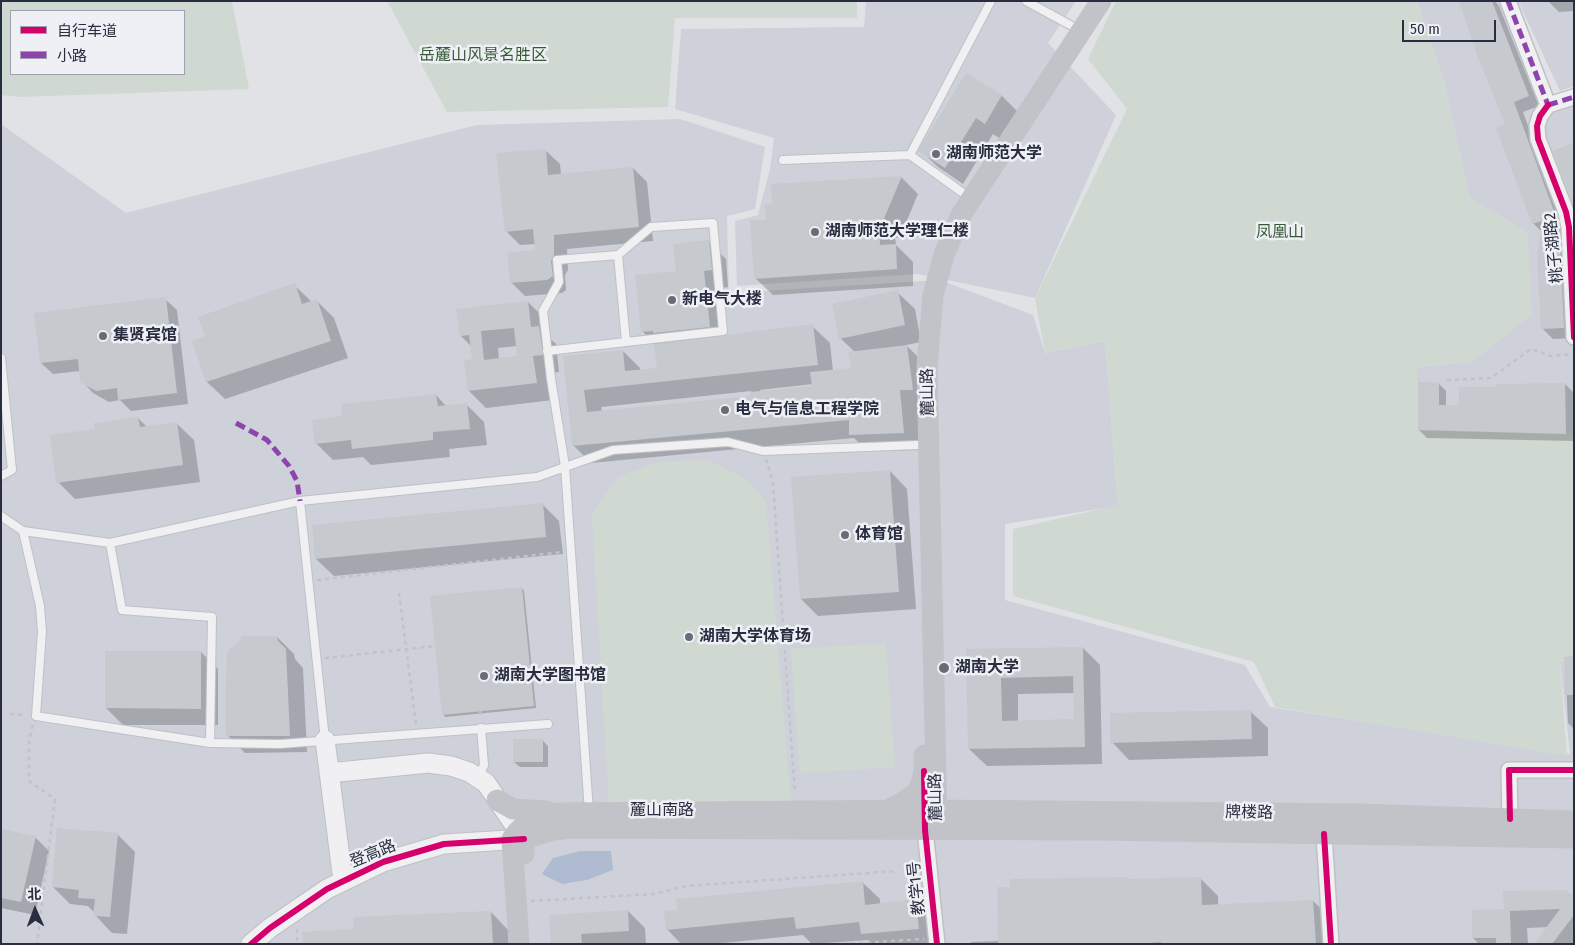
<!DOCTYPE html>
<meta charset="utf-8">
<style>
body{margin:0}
#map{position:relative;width:1575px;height:945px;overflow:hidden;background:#e0e2e6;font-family:"Fira Sans Condensed","Noto Sans SC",sans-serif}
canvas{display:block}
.frame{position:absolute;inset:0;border:2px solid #282d3f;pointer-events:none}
.legend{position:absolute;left:10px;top:10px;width:175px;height:65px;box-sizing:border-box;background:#eef0f5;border:1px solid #9fa2ac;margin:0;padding:6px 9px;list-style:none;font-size:15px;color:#282d3f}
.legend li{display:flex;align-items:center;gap:10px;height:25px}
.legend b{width:25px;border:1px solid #9fa2ac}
.north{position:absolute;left:10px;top:885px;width:50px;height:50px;-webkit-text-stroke:4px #eef0f5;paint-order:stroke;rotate:358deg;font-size:14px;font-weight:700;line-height:20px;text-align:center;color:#282d3f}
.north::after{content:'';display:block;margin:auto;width:18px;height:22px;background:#282d3f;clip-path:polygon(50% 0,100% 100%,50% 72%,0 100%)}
.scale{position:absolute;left:1402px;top:20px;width:94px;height:22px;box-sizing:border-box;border:2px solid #282d3f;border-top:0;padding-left:6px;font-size:15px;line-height:18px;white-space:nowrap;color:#282d3f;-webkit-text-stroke:4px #eef0f5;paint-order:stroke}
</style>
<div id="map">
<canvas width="1575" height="945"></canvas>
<div class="frame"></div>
<ul class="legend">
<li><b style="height:6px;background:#d6006c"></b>自行车道</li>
<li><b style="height:6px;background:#8e44ad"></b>小路</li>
</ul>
<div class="north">北</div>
<div class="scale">50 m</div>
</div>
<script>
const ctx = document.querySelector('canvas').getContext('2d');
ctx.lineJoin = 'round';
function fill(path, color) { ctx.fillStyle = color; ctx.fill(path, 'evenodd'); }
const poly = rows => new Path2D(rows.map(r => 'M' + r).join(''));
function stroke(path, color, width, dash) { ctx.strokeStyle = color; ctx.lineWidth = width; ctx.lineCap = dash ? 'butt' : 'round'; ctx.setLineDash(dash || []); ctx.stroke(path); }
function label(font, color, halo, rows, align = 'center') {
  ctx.font = font + ' "Fira Sans Condensed","Noto Sans SC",sans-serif'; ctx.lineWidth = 5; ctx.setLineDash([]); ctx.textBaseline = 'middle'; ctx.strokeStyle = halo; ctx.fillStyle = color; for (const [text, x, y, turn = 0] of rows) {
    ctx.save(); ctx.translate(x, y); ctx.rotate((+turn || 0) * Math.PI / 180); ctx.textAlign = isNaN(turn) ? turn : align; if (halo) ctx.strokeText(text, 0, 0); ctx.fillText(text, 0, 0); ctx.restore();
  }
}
fill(poly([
 [866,1,1076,1,1048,43,1116,115,1035,298,918,274,737,286,735,221,758,215,770,169,774,138,675,109,681,29,864,27],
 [1417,1,1511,1,1553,96,1574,90,1574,438,1571,434,1418,430,1417,367,1472,362,1528,233,1469,198,1444,80],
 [1518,1,1574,1,1574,86,1560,91],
 [680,119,765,147,755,209,727,216,729,293,940,280,1033,315,1045,353,1105,341,1118,506,1005,524,1005,600,1245,665,1270,707,1570,754,1560,661,1574,658,1574,944,1,944,1,124,126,213,477,125]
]), '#ced1d9');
fill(poly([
 [1,1,232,1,249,89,20,97,1,95],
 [11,11,184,11,184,74,11,74],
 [387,1,857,1,857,18,675,18,668,107,447,112],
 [1116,1,1417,1,1444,80,1469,198,1528,233,1532,315,1472,362,1417,367,1418,430,1571,434,1574,438,1574,658,1560,662,1567,756,1275,707,1254,662,1013,596,1013,529,1118,505,1105,341,1045,353,1035,298,1127,109,1088,59],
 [708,460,746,479,766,502,791,805,609,805,592,514,618,477,659,462],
 [886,643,895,767,800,773,791,649]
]), '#d0d9d1');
fill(poly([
 [580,851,611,851,613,870,587,880,562,884,542,874,553,858]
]), '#aebbd1');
fill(poly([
 [1461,1,1495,1,1499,6,1539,106,1523,112,1569,239,1574,338,1553,339,1543,329,1542,232,1533,223,1507,125],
 [1548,1,1574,1,1574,11,1559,12],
 [967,75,1002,96,1019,113,1002,140,993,134,963,184,938,167,920,150],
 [545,150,560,164,561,175,633,168,647,182,653,241,567,249,568,270,565,275,566,290,562,293,525,296,511,282,536,251,536,244,520,245,506,231],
 [901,177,918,194,900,237,895,238,896,245,913,262,913,286,773,295,755,278,767,221],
 [708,242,726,259,728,287,721,288,726,337,812,326,830,343,833,371,852,369,855,352,840,338,897,292,915,309,921,342,906,345,924,363,930,406,917,406,921,450,867,451,854,438,591,463,574,446,565,357,623,351,640,368,640,371,658,369,656,345,642,331,677,272],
 [813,384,813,387,761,392,760,390],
 [751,391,752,398,602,412,601,407],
 [294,285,312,302,317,301,334,318,348,358,225,399,207,382,194,341,207,337],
 [165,299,177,310,188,404,131,411,120,400,109,402,93,393,82,381,80,371,53,374,41,363],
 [528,302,545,319,547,336,556,344,559,372,550,373,553,400,486,408,469,391,473,361,471,346,461,336],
 [517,346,519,358,499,359,498,348],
 [1438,383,1446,391,1446,406,1460,406,1497,388,1565,384,1573,392,1574,441,1427,438,1419,430],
 [436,395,447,407,467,405,484,422,487,445,449,449,450,457,371,465,363,457,333,460,316,443],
 [138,418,147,427,176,423,194,440,200,482,75,499,58,482,97,430],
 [890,471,907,489,916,609,818,616,801,599],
 [542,504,559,521,563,554,334,576,316,559,313,526],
 [522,588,524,591,536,708,445,717,443,714],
 [277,637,294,654,295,659,303,668,307,752,245,753,228,736,243,640],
 [1083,648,1100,665,1102,764,987,766,969,749,968,650],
 [1075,693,1075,721,1018,722,1018,694],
 [201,652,218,669,218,725,123,725,106,708],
 [1565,658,1574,658,1574,729,1568,723],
 [1250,711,1268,728,1268,756,1129,760,1112,742],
 [543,741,548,746,548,767,520,767,514,762],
 [1,830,35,837,49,851,35,915,1,908],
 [118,835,135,852,127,934,112,933,95,915,95,913,88,906,70,904,53,887],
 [1126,878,1129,880,1201,879,1218,896,1219,944,971,944,971,942,999,941],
 [862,882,880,899,880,904,916,901,933,918,936,944,872,944,868,940,812,944,803,935,713,944,681,944,667,929],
 [1566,891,1574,899,1574,944,1536,944,1549,927,1527,928,1528,944,1479,944,1473,938,1505,910],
 [1313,901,1325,912,1326,944,1223,944],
 [628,911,645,928,646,944,552,944],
 [491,912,508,930,509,944,304,944,355,930]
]), '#0003');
fill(poly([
 [1459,1,1492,1,1529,96,1514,102,1559,225,1564,328,1541,329,1537,256,1542,221,1532,224,1496,128,1505,124,1479,60],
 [966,73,1002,95,985,124,976,118,945,168,918,151],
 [1574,142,1574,206,1553,151],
 [546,149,548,175,633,167,639,227,554,235,554,255,551,261,553,276,547,280,510,283,507,253,535,250,533,229,505,232,496,153],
 [902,176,883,221,879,221,880,245,896,244,897,269,754,279,750,220,766,220,765,205,772,204,771,184],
 [709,240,712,270,704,271,710,327,653,333,653,331,641,332,635,275,676,271,673,244],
 [295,283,302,304,317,299,331,341,206,382,192,341,205,336,198,317],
 [898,290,905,325,839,339,832,304],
 [166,297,177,393,118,400,117,388,96,391,80,382,78,359,40,363,34,313],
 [528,301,531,327,539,326,543,355,533,356,537,383,468,391,464,360,472,359,469,335,460,336,456,309],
 [514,328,517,356,484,360,481,331],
 [813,324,818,365,584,390,587,412,750,396,750,392,812,386,810,372,851,368,848,352,907,345,913,390,900,390,904,433,849,435,849,420,572,446,563,356,623,350,625,371,657,368,654,344],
 [1418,382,1439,382,1439,405,1459,405,1459,387,1496,387,1496,384,1565,383,1566,434,1418,430],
 [436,394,438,406,467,403,470,429,433,432,433,440,352,449,351,440,315,444,312,420,342,416,341,404],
 [138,417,140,427,177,422,183,465,56,483,50,435,95,429,94,423],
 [890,470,899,592,800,599,791,477],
 [543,503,546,537,315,559,312,525],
 [522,587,534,706,442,715,430,596],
 [241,636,277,636,278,641,286,649,290,736,226,736,225,707,227,652,241,639],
 [1083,647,1085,747,968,749,966,649],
 [1073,676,1074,719,1002,721,1001,678],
 [105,651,201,651,201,709,105,708],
 [1574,656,1574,695,1565,695,1564,657],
 [1251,710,1252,739,1110,743,1110,713],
 [513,739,543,739,543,762,513,762],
 [57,828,118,833,110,917,93,916,95,899,78,898,79,890,52,887],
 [1,829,36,836,21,902,1,898],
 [1127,877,1127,879,1201,877,1202,905,1313,900,1316,944,1161,944,1161,942,1139,944,998,944,997,887,1010,887,1010,879],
 [863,881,865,905,916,899,919,929,861,934,859,922,796,929,794,917,666,930,664,911,677,910,676,899],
 [1567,890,1570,896,1574,891,1574,915,1552,944,1534,944,1560,909,1510,911,1511,944,1496,944,1496,938,1472,938,1472,910,1504,909,1503,891],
 [628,910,629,931,581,934,582,944,551,944,549,915],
 [491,911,493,944,303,944,302,932,354,929,353,917]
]), '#c6c9cd');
const service = poly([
 [1026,1,1072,26],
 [783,160,910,155],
 [963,193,910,155,991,1],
 [547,351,626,342,618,255],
 [1,358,12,470,1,476],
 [300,501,325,740],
 [1,516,23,531,110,543,300,501,537,477,613,450,728,442,763,451,917,445],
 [23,531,40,606,42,631,36,716,210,743,280,744,548,724],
 [110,543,122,610,212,617,210,743],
 [478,778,484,765,481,728],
 [589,812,565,466,551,379,543,311,559,282,557,260,618,255,651,227,713,223,723,331,626,342]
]);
const minor = poly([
 [1508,1,1548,105],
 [1548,105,1540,116,1537,126,1538,139,1566,212,1569,227,1574,337],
 [1548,105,1574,97],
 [1510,819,1509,770,1574,770],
 [925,830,937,944],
 [1324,834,1331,944]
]);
const tertiary = poly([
 [325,740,343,881],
 [329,773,428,763,451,766,469,772,486,783,524,839],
 [251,944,270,928,327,889,383,862,444,844,524,839]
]);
stroke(service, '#bfc0c4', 10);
stroke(minor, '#bfc0c4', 18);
stroke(tertiary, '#bfc0c4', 21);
stroke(poly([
 [1447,380,1491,378,1531,349,1551,356,1574,354],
 [766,459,773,483,795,794],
 [317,580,562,552],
 [399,593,416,724],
 [325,658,435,646],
 [480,711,480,719],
 [10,714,26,715],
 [33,725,29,740,29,781,55,799,37,944],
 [531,901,654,894,686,886,896,871],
 [297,929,297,944],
 [843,944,924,939]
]), '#c2c3c9', 2.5, [4, 4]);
stroke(service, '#f0f0f2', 8);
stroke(minor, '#f0f0f2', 15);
stroke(tertiary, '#f0f0f2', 19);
stroke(poly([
 [497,800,513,809,547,811],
 [888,810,900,804,916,793,921,784,924,771,924,755],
 [937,825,927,366,933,295,944,255,961,215,1101,1],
 [524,854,524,839,553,830,571,828,1100,830,1574,838],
 [519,944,512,839,518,831,530,821,557,813,936,810,1358,814,1574,821]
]), '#c1c3c8', 21);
stroke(poly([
 [1508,1,1548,105],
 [1548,105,1574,97],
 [236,423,267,440,289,466,297,481,300,501]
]), '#8e44ad', 5, [10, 5]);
stroke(poly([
 [1548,105,1540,116,1537,126,1538,139,1566,212,1569,227,1574,337],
 [924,771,925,830,937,944],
 [1510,819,1509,770,1574,770],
 [1324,834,1331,944],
 [251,944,270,928,327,889,383,862,444,844,524,839]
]), '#d6006c', 6);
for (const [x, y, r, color] of [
 [936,154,5,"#686c79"],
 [815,232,5,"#686c79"],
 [672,300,5,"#686c79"],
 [103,336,5,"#686c79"],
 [725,410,5,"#686c79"],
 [845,535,5,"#686c79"],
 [689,637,5,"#686c79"],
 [944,668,6,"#686c79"],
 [484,676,5,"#686c79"]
]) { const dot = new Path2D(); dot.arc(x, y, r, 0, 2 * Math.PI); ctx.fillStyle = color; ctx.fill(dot); stroke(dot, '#eef0f5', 2); }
label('16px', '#375a35', '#eef0f5', [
 ["岳麓山风景名胜区",483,56],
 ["凤凰山",1280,233]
]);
label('bold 16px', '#282d3f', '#eef0f5', [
 ["湖南师范大学",946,154],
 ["湖南师范大学理仁楼",825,232],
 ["新电气大楼",682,300],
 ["集贤宾馆",113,336],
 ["电气与信息工程学院",735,410],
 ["体育馆",855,535],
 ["湖南大学体育场",699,637],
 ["湖南大学",955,668],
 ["湖南大学图书馆",494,676]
], 'left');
label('16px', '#282d3f', '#eef0f5', [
 ["桃子湖路2",1554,248,-96],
 ["麓山路",928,392,-91],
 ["麓山路",936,797,-91],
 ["麓山南路",662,811],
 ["牌楼路",1249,813,1],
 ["登高路",373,854,-22],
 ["教学1号",917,888,-96]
]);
</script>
